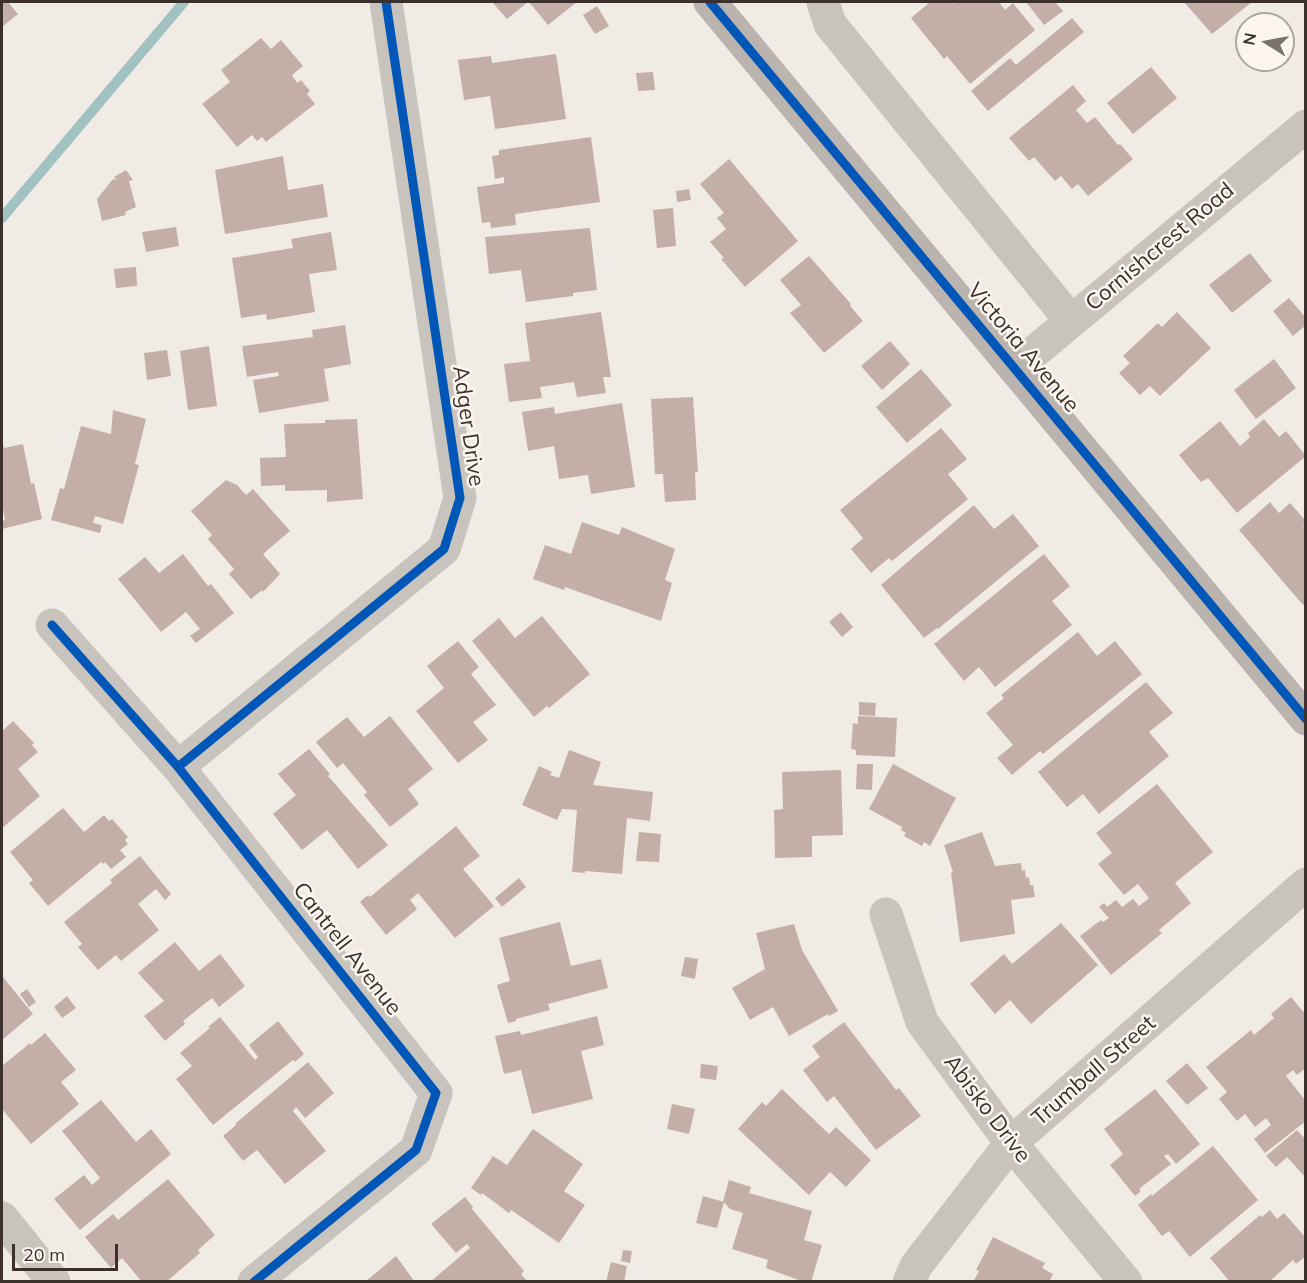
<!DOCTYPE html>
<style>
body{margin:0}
#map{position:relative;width:1307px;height:1283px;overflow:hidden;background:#f0ebe5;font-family:Mulish,sans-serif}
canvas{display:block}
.frame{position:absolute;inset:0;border:3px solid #3b302b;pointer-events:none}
.north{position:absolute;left:1235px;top:12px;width:60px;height:60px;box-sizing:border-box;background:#fbf5ee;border:2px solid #aea6a0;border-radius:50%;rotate:281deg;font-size:16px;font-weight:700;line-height:24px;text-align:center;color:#3b302b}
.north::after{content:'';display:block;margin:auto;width:21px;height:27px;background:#7a716c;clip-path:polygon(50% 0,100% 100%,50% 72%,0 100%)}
.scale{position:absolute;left:12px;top:1244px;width:106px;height:27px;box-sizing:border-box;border:3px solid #3b302b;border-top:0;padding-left:8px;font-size:18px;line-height:21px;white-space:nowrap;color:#3b302b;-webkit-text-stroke:4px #fbf5ee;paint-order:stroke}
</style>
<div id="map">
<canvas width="1307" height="1283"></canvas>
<div class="frame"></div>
<div class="north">N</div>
<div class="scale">20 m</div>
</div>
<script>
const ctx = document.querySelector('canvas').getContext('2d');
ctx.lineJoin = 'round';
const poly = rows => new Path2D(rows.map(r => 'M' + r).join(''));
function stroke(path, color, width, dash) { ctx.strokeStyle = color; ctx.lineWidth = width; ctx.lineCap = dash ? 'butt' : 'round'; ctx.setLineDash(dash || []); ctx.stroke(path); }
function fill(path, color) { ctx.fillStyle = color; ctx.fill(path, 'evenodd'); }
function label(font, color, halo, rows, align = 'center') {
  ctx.font = font + ' Mulish,sans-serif'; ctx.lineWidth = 5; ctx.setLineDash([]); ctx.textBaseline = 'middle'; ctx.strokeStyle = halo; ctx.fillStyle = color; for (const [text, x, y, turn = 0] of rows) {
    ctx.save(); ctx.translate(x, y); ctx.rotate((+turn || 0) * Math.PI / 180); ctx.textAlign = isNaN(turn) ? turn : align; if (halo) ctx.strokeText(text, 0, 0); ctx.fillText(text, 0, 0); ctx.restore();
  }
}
stroke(poly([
 [2,218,184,2]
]), '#a1c2c1', 10);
fill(poly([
 [2,2,8,2,18,14,2,27],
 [492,2,528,2,507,19],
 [529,2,577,2,548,25],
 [930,2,950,2,952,4,955,2,999,2,1005,10,1013,3,1035,30,970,84,947,56,944,59,911,18],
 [1026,2,1055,2,1063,11,1044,25],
 [1184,2,1252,2,1212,34],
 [597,6,609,26,595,34,583,15],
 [1072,18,1084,32,988,111,971,91,1010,58,1016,65],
 [261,38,271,49,281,40,303,66,292,75,297,83,301,80,310,91,307,94,315,104,266,142,262,137,257,141,252,135,237,147,202,104,230,82,221,70],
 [556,54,566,119,495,129,490,96,464,100,458,60,491,56,492,63],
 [1151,67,1177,98,1133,134,1107,103],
 [653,72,655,90,638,91,636,73],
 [1073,85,1086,101,1076,110,1087,123,1095,117,1118,145,1120,144,1133,159,1088,196,1078,184,1072,189,1061,176,1055,181,1034,157,1029,161,1009,138],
 [591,137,600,202,515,214,516,225,491,228,490,222,482,223,477,187,504,183,504,177,495,179,492,156,499,155,499,150],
 [283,156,288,190,323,184,328,217,225,234,215,170],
 [729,159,798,241,745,287,721,259,724,258,710,242,726,229,717,218,724,213,700,184],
 [126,170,133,180,129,181,136,207,125,212,126,215,102,221,97,199,113,179,117,180,114,177],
 [689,189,691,200,677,202,676,191],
 [673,208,676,246,657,248,653,210],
 [176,227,179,246,146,252,142,232],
 [590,228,597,290,573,293,573,296,526,302,521,270,489,274,485,237],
 [331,232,337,270,309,274,315,312,267,320,266,314,241,318,232,258,293,248,291,239],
 [1250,253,1272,281,1232,313,1209,285],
 [809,256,851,304,850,306,863,321,824,353,790,313,801,305,780,280],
 [136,267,137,286,116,288,114,269],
 [1289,298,1306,318,1306,325,1293,336,1273,311],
 [601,312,611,377,603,377,606,393,577,397,574,382,540,387,542,398,509,402,504,364,530,361,525,323],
 [1177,312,1211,348,1160,396,1150,386,1140,395,1119,373,1130,363,1123,356,1158,323,1162,327],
 [345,325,351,364,324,369,329,401,259,413,253,380,279,376,278,372,247,377,242,346,313,337,312,330],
 [890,341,910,364,882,390,861,366],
 [209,346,217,406,188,410,180,351],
 [167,350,171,376,147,380,144,353],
 [1274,359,1296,388,1256,419,1234,390],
 [921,369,952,405,907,443,876,407],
 [693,397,698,472,695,472,696,500,665,502,663,474,655,474,651,399],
 [622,403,635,487,591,494,588,475,559,479,554,446,528,451,522,412,554,407,555,414],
 [113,410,146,419,135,464,139,465,123,524,95,516,93,523,102,525,100,533,51,520,60,488,64,489,81,426,111,434],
 [357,419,363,499,327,502,327,490,285,491,285,485,261,486,260,458,286,457,284,424,325,423,325,420],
 [1264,419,1279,437,1286,431,1306,456,1237,513,1208,478,1201,482,1179,455,1220,421,1240,446,1250,437,1248,433],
 [941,428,967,459,948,474,968,499,892,561,889,558,871,573,851,549,863,538,840,510],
 [2,440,4,448,23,444,31,484,34,483,42,519,2,529,2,521,5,520,2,503],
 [226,480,237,485,246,495,253,489,290,531,263,554,280,574,263,592,262,590,251,599,229,574,234,569,208,539,212,535,191,511],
 [1270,502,1279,513,1290,503,1306,521,1303,526,1306,528,1306,603,1303,605,1239,530],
 [974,505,994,529,1013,514,1039,546,938,629,937,628,924,638,881,585],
 [582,522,619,535,622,527,675,549,665,580,672,583,661,621,565,587,564,590,533,579,545,545,571,554],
 [183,554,208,586,211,584,234,613,196,643,190,636,200,629,186,612,161,632,118,579,145,557,159,573],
 [1044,554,1070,586,1052,601,1072,625,995,687,979,667,964,681,934,644],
 [841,612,853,627,842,637,829,622],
 [542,616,590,674,549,708,547,706,534,717,472,641,499,618,515,638],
 [1078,632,1097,656,1115,641,1142,674,1043,754,1040,751,1012,775,997,758,1013,745,986,713,1004,698,1001,695],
 [458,641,479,667,471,674,496,705,473,722,488,740,458,763,416,711,444,688,427,666],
 [1146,682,1173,713,1149,732,1169,756,1099,814,1083,794,1067,807,1038,772],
 [859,702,876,703,875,716,859,715],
 [390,716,433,769,408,789,419,804,390,827,364,795,367,792,343,763,337,768,316,742,347,717,364,737],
 [858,716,897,718,895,757,856,755,856,750,851,749,853,723,858,724],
 [13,721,34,743,32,745,38,752,18,769,40,796,2,828,2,731],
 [309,749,330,774,328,776,388,845,358,869,327,830,302,850,273,814,296,795,278,774],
 [569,750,601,762,593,785,653,792,650,821,627,818,622,874,585,871,585,873,572,872,577,810,562,809,557,820,522,805,539,766,552,772,550,775,559,778],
 [857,764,873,764,872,790,856,789],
 [893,764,956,798,930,846,924,842,922,846,904,836,906,833,901,830,902,827,869,809],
 [841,770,843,835,812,836,812,857,775,858,774,810,783,809,782,772],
 [1157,784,1213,852,1175,883,1191,903,1159,930,1162,933,1111,975,1080,936,1101,920,1103,922,1109,918,1099,907,1104,903,1107,907,1116,900,1122,907,1133,899,1139,906,1149,898,1138,884,1124,895,1098,864,1112,853,1096,833],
 [63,808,84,832,104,815,109,821,112,819,128,837,125,840,128,844,120,850,126,857,111,869,105,862,103,864,101,862,48,906,29,883,33,880,10,852],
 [456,826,480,856,463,869,494,906,455,938,418,893,410,900,417,909,386,935,360,902,368,895,370,897],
 [639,832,661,834,659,862,636,861],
 [982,832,995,866,1021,863,1022,871,1025,870,1026,878,1029,877,1030,885,1033,885,1035,897,1011,900,1015,934,960,942,951,873,953,872,944,845],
 [140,856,171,894,165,900,156,889,138,904,159,930,121,961,116,955,98,970,78,947,82,944,64,922,112,883,110,880],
 [519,878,526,887,502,907,495,898],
 [560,922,571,966,601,959,608,988,548,1004,550,1010,516,1019,516,1021,508,1023,497,985,510,981,499,938],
 [1061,923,1098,965,1031,1024,1010,1000,995,1014,970,984,1004,954,1012,964],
 [794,924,802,950,838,1011,829,1016,828,1014,789,1036,773,1007,750,1020,732,988,765,969,756,933],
 [175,942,199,971,220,954,245,986,219,1007,212,998,183,1021,185,1024,165,1041,144,1016,164,1001,138,973],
 [685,957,698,959,695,979,681,976],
 [2,976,33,1014,2,1040],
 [27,989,36,1002,29,1007,20,994],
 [67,996,76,1008,62,1018,54,1007],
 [1291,997,1306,1015,1306,1068,1297,1075,1293,1070,1286,1076,1306,1101,1306,1121,1265,1153,1254,1139,1271,1125,1266,1118,1255,1127,1245,1114,1237,1121,1219,1099,1227,1092,1206,1067,1251,1030,1254,1035,1274,1018,1271,1014],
 [597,1016,604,1045,581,1051,593,1099,532,1114,521,1070,504,1074,495,1036,520,1031,521,1035],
 [220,1017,255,1060,258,1057,249,1045,278,1021,304,1054,295,1062,293,1060,213,1125,176,1079,192,1066,180,1053,210,1028,208,1027],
 [844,1022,896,1090,899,1088,921,1116,876,1150,834,1096,827,1102,803,1070,820,1057,812,1046],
 [45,1033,76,1070,61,1082,79,1104,31,1144,2,1109,2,1066,30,1043,31,1045],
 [308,1062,334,1093,305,1118,296,1107,293,1111,326,1151,285,1184,257,1150,243,1161,223,1136,236,1125,235,1124],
 [1187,1063,1208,1088,1187,1105,1166,1081],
 [701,1064,718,1066,716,1080,700,1078],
 [782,1089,829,1134,836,1127,871,1160,846,1187,830,1172,809,1195,738,1129,762,1102,766,1106],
 [1155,1089,1200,1144,1176,1164,1168,1154,1164,1156,1171,1164,1139,1189,1141,1191,1135,1196,1110,1165,1123,1154,1104,1129],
 [101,1100,136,1142,151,1129,171,1154,80,1230,54,1199,84,1175,92,1185,100,1178,62,1131],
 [672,1104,695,1109,689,1134,667,1129],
 [533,1129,583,1164,564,1191,585,1205,559,1243,511,1210,509,1213,482,1193,481,1195,471,1188,493,1156,507,1165],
 [1297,1130,1306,1140,1306,1178,1287,1157,1276,1167,1266,1156],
 [1213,1146,1258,1200,1190,1257,1169,1231,1162,1236,1138,1205,1151,1194,1152,1196],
 [168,1179,215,1235,198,1250,200,1253,166,1282,142,1282,122,1258,111,1268,85,1237,113,1214,118,1220],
 [729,1180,751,1187,749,1193,812,1211,804,1240,822,1245,811,1282,804,1282,766,1268,768,1260,732,1249,743,1213,730,1209,723,1201],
 [703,1196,724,1202,717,1228,696,1223],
 [465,1197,473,1207,472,1209,524,1271,521,1274,528,1282,430,1282,470,1248,467,1244,456,1253,431,1224],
 [1270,1210,1277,1219,1284,1213,1306,1238,1306,1256,1296,1264,1293,1260,1269,1282,1230,1282,1210,1258,1260,1215,1262,1217],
 [993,1237,1045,1263,1042,1268,1053,1274,1049,1282,973,1282,979,1271,976,1270],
 [623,1250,632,1251,630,1263,621,1261],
 [396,1256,415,1282,365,1282],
 [611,1262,627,1266,624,1282,606,1282]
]), '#c3afa7');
stroke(poly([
 [823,2,830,24,1071,321],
 [1015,368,1306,126],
 [52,625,178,767,436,1093,416,1150,254,1282],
 [178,767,444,549,460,498,386,2],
 [886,914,922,1022,1011,1143,1126,1282],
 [2,1218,54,1282],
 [909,1282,916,1266,1011,1143,1306,884]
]), '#c9c3be', 33);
stroke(poly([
 [710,2,1306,719]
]), '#bab3ae', 33);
stroke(poly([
 [710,2,1306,719],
 [52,625,178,767,436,1093,416,1150,254,1282],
 [178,767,444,549,460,498,386,2]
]), '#0057b8', 9);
label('22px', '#3b302b', '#fbf5ee', [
 ["Cornishcrest Road",1160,247,-40],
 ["Victoria Avenue",1023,348,50],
 ["Adger Drive",468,426,82],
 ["Cantrell Avenue",347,949,52],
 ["Trumball Street",1094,1071,-41],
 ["Abisko Drive",987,1109,53]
]);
</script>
